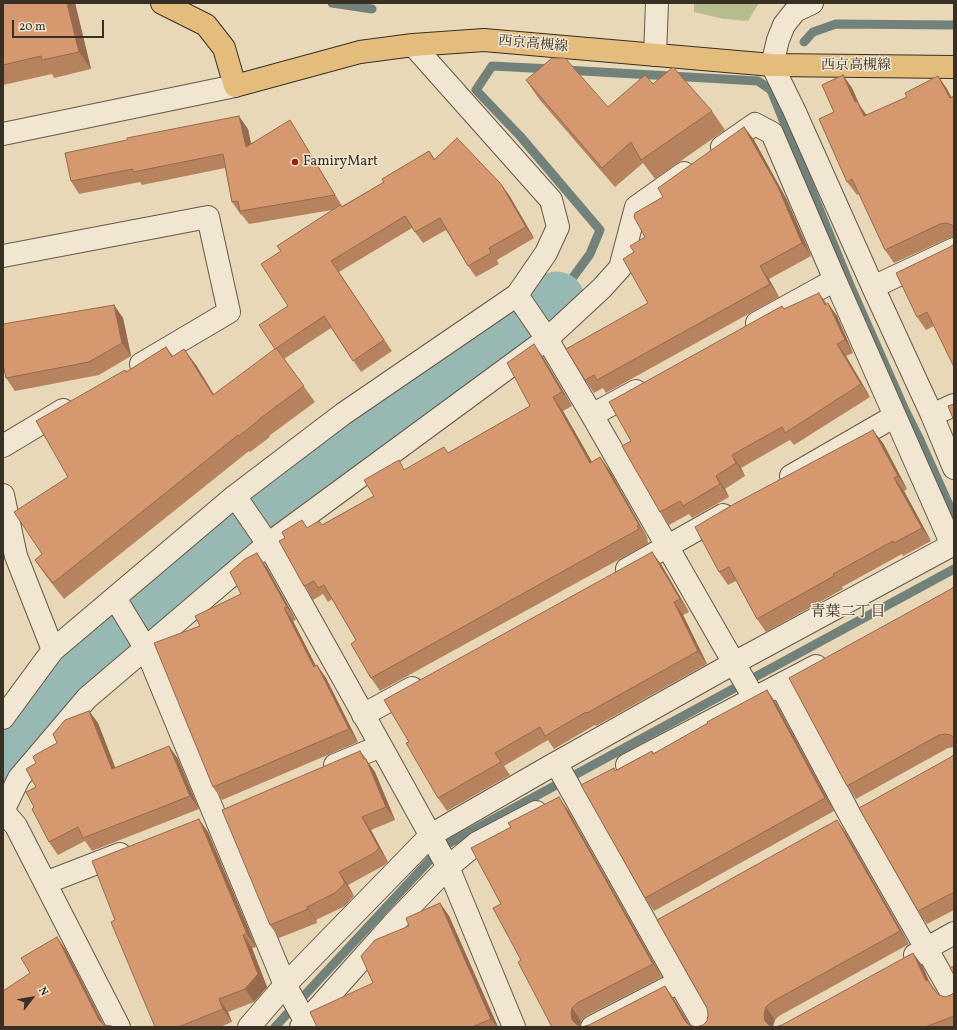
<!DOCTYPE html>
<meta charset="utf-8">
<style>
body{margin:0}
#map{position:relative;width:957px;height:1030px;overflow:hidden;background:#e9d8b8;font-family:Vollkorn,serif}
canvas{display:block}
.frame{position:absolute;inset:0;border:4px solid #382f25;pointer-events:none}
.north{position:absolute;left:12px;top:978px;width:40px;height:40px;-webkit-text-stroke:3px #f1e6d1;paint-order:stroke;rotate:59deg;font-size:11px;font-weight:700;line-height:16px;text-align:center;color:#382f25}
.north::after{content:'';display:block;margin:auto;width:14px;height:18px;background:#382f25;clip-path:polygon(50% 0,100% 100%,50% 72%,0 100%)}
.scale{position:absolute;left:12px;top:20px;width:92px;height:18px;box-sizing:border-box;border:2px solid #382f25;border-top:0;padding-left:5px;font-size:12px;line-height:14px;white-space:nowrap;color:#382f25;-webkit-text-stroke:3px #f1e6d1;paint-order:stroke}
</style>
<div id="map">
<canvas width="957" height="1030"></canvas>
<div class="frame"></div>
<div class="north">N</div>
<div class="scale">20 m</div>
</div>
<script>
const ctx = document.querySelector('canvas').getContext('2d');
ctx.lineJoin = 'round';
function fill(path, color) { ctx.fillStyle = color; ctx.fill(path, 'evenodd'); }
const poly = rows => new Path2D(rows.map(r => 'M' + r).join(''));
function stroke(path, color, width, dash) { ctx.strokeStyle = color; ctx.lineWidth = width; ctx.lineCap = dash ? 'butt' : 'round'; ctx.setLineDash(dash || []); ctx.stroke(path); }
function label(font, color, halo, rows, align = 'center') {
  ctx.font = font + ' Vollkorn,"Noto Serif JP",serif'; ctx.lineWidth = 3; ctx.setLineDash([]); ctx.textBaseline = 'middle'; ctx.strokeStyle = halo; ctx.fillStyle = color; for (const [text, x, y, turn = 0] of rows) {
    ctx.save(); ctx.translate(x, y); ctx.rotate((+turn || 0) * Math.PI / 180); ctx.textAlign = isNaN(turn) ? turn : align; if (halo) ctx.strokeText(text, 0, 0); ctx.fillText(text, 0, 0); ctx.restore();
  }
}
fill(poly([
 [694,3,759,3,748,21,724,19,694,12]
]), '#b7be8e');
stroke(poly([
 [332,3,372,9],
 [804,42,813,32,836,24,954,25],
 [551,69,492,66,476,90,520,136,600,230,590,254,557,299],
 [565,70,758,81,771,90,850,285,905,410,920,440,954,516],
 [275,1027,442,847,954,569]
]), '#72827a', 9);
stroke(poly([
 [3,759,116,630,282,497,473,365,557,299]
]), '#98b9b3', 55);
const minor = poly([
 [812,3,795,11,784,25,778,40,772,65,794,110,873,287,932,415,954,468],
 [655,55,657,3],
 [3,134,235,86],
 [722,147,755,124,772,133,835,280],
 [3,256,208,217,229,312,141,364],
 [873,287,954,249],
 [517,295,547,339,592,415,754,698],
 [757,323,835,280,895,416,791,476],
 [592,415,636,391],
 [932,415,954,405],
 [3,446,63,410],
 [3,495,16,556,53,650],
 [235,496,268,544,381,746],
 [627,569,723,515],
 [115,598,146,649,285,985,431,835,556,763,679,982,592,1027],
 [781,686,851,817,954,997],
 [363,715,412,688],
 [3,718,53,650,235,496,343,414,517,295,546,253,558,227,551,200,413,45],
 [556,763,734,663,952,545,895,416],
 [335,765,381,746,448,867,514,1027],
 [627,765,816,666],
 [45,883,120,854],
 [915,955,954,933],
 [679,982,705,1027],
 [119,1027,16,826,3,811,19,778,87,698,268,544,547,339,602,288,620,268,636,207,684,173],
 [249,1027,285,985,306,1022],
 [301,1027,393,924,448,867,477,843,536,812]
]);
const major = poly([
 [162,3,206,25,224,48,235,86,360,52,413,45,484,40,772,65,954,67]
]);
stroke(minor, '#64594a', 24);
stroke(major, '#382f25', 24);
stroke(minor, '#f1e6d1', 22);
stroke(major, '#e4bc7c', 22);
fill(poly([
 [3,3,75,3,91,69,54,78,52,74,3,85],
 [843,75,852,88,860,106,866,115,907,97,938,76,947,89,951,97,954,96,954,237,949,238,894,263,885,250,859,194,857,195,847,182,834,112],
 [526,80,608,107,653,84,712,111,725,130,655,179,643,163,615,187,539,99],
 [744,127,754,140,787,200,811,256,769,279,779,297,606,393,603,388,594,393,585,380,648,303,645,237,663,197],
 [248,129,251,143,298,133,342,206,384,182,429,151,435,159,509,195,534,238,497,260,499,264,476,277,468,266,446,230,423,243,412,228,339,272,392,351,361,372,331,328,284,359,315,402,269,436,270,437,250,452,249,451,64,599,46,576,35,560,42,554,68,477,125,370,126,372,166,347,173,356,196,365,214,395,275,349,288,306,280,251,332,210,249,224,242,215,241,215,232,202,225,168,142,185,140,182,79,194,71,181],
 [950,247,934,326,926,330,917,317],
 [827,304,837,316,853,353,846,356,870,397,794,445,790,440,741,468,745,476,725,489,729,497,692,518,689,514,669,525,660,512,631,441,784,308],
 [114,305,123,318,131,356,99,375,15,391,6,378],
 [543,357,572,406,563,411,592,462,600,457,610,471,648,539,647,540,649,543,380,691,371,678,356,640,332,599,328,602,323,594,313,600,304,586,285,538,307,528,319,521,322,525,374,496,405,469,448,453,530,406],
 [883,443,907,489,904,491,931,541,903,556,902,554,842,587,843,589,766,632,757,619,736,581,728,585,719,572],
 [661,564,689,612,683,615,707,664,596,726,595,725,554,749,548,740,504,766,510,775,447,811,438,798,409,742],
 [266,566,296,620,293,621,316,666,317,665,326,678,358,742,222,800,213,787,200,626,241,594],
 [954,586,954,747,948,748,856,799,847,786,951,589],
 [776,703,834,811,654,911,645,898,616,770,652,751,654,753],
 [89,711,98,723,115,768,169,746,178,759,199,809,92,851,85,841,58,855,49,842,34,807,36,763,57,743],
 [360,751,375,772,395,820,371,830,388,862,383,866,348,885,354,896,345,906,316,920,317,923,279,938,270,925],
 [954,754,954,910,927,924,918,911,951,757],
 [568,810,662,977,586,1016,581,1021,580,1026,582,1027,589,1025,674,999,689,1024,696,1027,703,1025,707,1021,846,833,909,944,779,1016,775,1020,773,1026,775,1027,782,1025,922,965,928,980,939,995,945,997,951,995,954,992,954,1027,552,1027,521,960,501,904],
 [208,832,256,947,252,948,267,987,254,1002,228,1012,232,1022,220,1027,155,1027,115,920],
 [440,903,449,916,498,1027,317,1027,373,983,409,926]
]), '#b7835f');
fill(poly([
 [67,3,75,3,91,69,79,52],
 [843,75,852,88,860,106,866,114,873,129,855,102],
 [938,76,947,89,954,102,950,98],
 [239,116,248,129,254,160,246,147],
 [290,120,298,133,343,208,335,195],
 [744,127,754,140,787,200,811,256,802,243],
 [501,184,509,195,534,238,526,227],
 [760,266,769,279,779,297,770,284],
 [819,293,828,306,825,305],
 [828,303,837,316,853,353,845,340],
 [114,305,123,318,131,356,122,343],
 [534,344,543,357,572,406,562,392],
 [837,344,846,356,870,397,861,384],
 [184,349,196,365,224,411,213,395],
 [553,397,563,411,600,476,590,463],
 [873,430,883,443,907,489,898,476],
 [732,455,741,468,745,476,736,463],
 [600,457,610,471,648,539,639,525],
 [716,476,725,489,729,497,720,484],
 [894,478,904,491,931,541,922,528],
 [652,552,661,564,689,612,680,599],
 [257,553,266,566,296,620,287,607],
 [674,602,683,615,707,664,698,651],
 [284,608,293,621,323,680,314,667],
 [317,665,326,678,358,742,349,729],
 [767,690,776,703,834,811,825,798],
 [89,711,98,723,121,782,112,769],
 [169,746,178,759,199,809,190,796],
 [360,751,375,772,395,820,386,807],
 [559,797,568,810,662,977,653,964],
 [362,817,371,830,388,862,379,848],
 [199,819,208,832,256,947,247,934],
 [837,820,846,833,909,944,900,931],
 [339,872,348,885,354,896,345,883],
 [440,903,449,916,498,1027,497,1027,491,1019],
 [307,907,316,920,317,923,308,909],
 [243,935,252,948,267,987,254,1002,245,989],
 [57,937,66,950,105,1027,99,1020],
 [913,953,922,965,935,994,926,981],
 [928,980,937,993,943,1003,934,990],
 [665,986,674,999,691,1027,685,1021],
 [219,999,228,1012,232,1022,223,1009],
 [766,1007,775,1020,773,1026,770,1027,765,1021,764,1014],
 [572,1008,581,1021,580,1026,577,1027,572,1020,571,1013]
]), '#956a4e');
const building = poly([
 [3,3,67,3,79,52,42,60,41,56,3,65,3,3],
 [552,58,565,58,608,107,645,75,653,84,673,67,712,111,641,160,631,142,602,168,526,80,552,58],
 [843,75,855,102,857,101,864,116,907,97,905,93,938,76,950,98,954,96,954,228,952,225,946,223,940,224,885,250,852,179,847,182,819,119,834,112,822,85,843,75],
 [239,116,246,147,290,120,335,195,240,211,238,201,232,202,223,154,133,172,133,169,71,181,65,153,127,140,127,138,239,116],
 [744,127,778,187,802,243,760,266,770,284,597,380,594,375,585,380,566,349,648,303,623,259,634,252,630,246,645,237,634,217,635,213,663,197,658,188,744,127],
 [457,138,501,184,526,227,489,248,491,253,468,266,440,218,415,232,405,216,331,261,384,340,353,361,324,316,275,349,259,325,288,306,261,264,281,251,277,246,340,205,342,207,384,182,382,179,429,151,434,160,457,138],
 [954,244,954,367,927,312,917,317,896,273,950,247,954,244],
 [819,293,825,305,828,303,845,340,837,344,861,384,785,433,782,427,732,455,736,463,716,476,720,484,683,506,680,501,660,512,622,446,631,441,609,402,782,306,784,309,819,293],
 [114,305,122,343,89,362,6,378,3,365,3,324,114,305],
 [534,344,562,392,553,397,590,463,600,457,639,525,637,526,639,529,371,678,351,644,356,640,324,585,318,588,314,581,304,586,279,541,285,538,282,532,302,520,307,528,319,521,322,525,374,496,364,480,399,460,404,470,444,447,448,453,530,406,507,363,534,344],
 [166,347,172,357,184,349,213,395,276,348,304,386,258,420,258,421,239,436,238,435,53,583,35,560,42,554,14,512,68,477,36,421,125,370,126,372,166,347],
 [954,404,954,421,948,406,954,404],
 [873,430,898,476,894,478,922,528,894,543,893,541,833,574,834,576,757,619,729,567,719,572,695,527,734,504,873,430],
 [652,552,680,599,674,602,698,651,587,713,586,712,545,736,540,727,495,753,501,762,438,798,406,743,409,742,384,700,652,552],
 [257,553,287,607,284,608,314,667,317,665,349,729,213,787,154,643,200,626,195,616,241,594,230,572,245,559,257,553],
 [954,586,954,738,951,735,945,734,939,735,847,786,789,678,951,589,954,586],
 [767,690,825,798,645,898,581,785,614,768,615,771,652,751,653,754,708,723,707,722,767,690],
 [89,711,112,769,169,746,190,796,83,838,78,827,49,842,32,809,34,807,26,792,36,787,26,769,36,763,33,757,35,755,57,743,53,734,65,720,89,711],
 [360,751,364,759,366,759,386,807,362,817,379,848,374,853,339,872,345,883,335,893,307,907,308,909,270,925,222,810,360,751],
 [954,754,954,892,918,911,859,808,951,757,954,754],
 [559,797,653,964,577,1003,572,1008,571,1013,572,1020,576,1024,582,1027,589,1025,665,986,685,1021,689,1025,696,1027,703,1025,707,1021,708,1015,707,1008,657,920,837,820,900,931,770,1003,766,1007,764,1014,765,1021,769,1025,775,1027,782,1025,913,953,926,981,928,980,934,990,939,995,945,997,951,995,954,992,954,1016,925,1027,552,1027,518,962,521,960,493,908,501,904,471,848,511,827,508,823,559,797],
 [199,819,247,934,243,935,258,974,245,989,219,999,223,1009,178,1027,155,1027,111,922,115,920,92,861,199,819],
 [440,903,491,1019,472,1027,317,1027,310,1012,373,983,361,956,375,940,409,926,406,918,440,903],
 [57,937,99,1020,104,1025,112,1026,112,1027,3,1027,3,991,30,973,21,958,57,937],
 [954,966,954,975,950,968,954,966]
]);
fill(building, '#d5986f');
stroke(building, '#956a4e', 1);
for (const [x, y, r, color] of [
 [295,162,4,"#8f2418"]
]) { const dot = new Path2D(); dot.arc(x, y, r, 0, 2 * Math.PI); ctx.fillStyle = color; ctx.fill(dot); stroke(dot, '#f1e6d1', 1.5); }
label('14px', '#382f25', '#f1e6d1', [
 ["西京高槻線",533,45,5],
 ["西京高槻線",856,66]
]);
label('14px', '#382f25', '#f1e6d1', [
 ["FamiryMart",303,162]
], 'left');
label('15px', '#382f25', '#f1e6d1', [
 ["青葉二丁目",848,613]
]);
</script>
